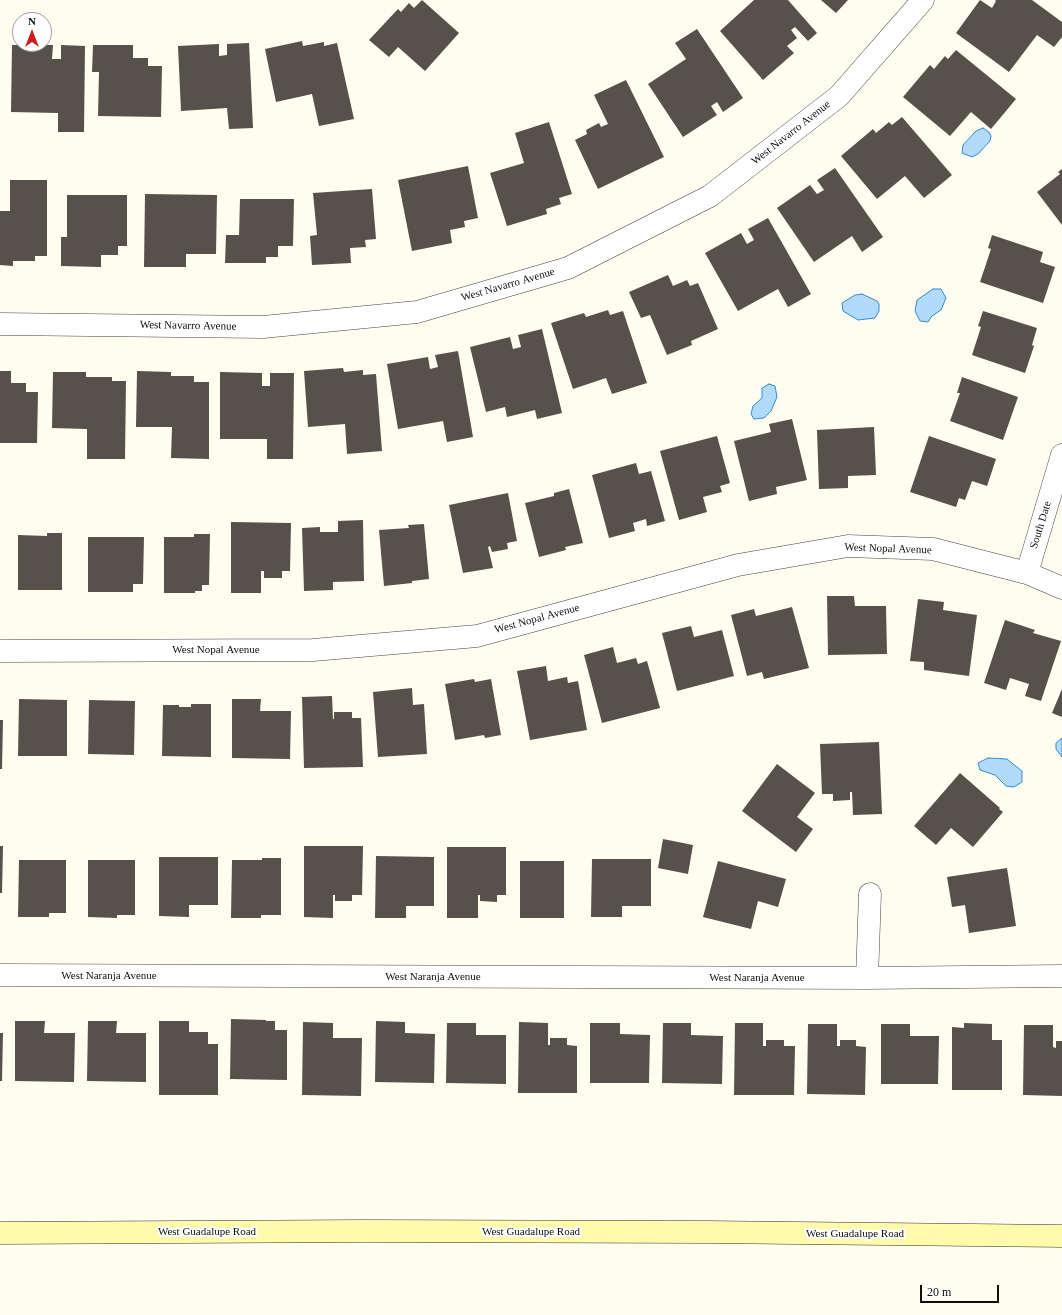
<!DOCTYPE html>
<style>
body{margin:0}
#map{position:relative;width:1062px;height:1315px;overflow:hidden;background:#fffdf0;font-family:Georgia,serif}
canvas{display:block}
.north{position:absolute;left:12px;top:12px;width:40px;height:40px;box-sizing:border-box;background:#fff;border:1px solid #9f9f9f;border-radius:50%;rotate:0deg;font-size:11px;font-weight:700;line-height:16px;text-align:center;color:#0f0f0f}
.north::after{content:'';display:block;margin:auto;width:14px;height:18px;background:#c7201e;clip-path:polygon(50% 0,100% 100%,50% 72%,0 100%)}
.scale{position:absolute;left:920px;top:1285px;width:79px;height:18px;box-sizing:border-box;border:2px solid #0f0f0f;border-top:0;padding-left:5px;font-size:12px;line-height:14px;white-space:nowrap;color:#0f0f0f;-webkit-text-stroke:3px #fff;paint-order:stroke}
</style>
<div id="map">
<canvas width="1062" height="1315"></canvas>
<div class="north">N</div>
<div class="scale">20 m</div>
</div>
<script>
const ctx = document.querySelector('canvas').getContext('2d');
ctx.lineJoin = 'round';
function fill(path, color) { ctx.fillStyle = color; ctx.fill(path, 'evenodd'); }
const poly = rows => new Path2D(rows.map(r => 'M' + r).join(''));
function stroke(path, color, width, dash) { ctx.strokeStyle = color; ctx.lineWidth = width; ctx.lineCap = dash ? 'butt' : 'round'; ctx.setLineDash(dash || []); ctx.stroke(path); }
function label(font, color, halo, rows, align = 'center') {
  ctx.font = font + ' Georgia,serif'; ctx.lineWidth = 4; ctx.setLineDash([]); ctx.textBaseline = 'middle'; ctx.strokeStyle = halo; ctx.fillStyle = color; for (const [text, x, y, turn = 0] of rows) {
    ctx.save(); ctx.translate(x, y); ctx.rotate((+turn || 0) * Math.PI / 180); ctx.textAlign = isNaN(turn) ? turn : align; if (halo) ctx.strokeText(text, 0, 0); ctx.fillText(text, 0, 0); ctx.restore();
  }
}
const water = poly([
 [983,128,989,132,991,136,990,141,978,154,972,157,962,153,963,145,976,131,983,128],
 [933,289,941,289,946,298,941,310,932,316,928,322,920,321,915,311,917,300,933,289],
 [862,294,877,301,879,304,879,311,875,318,858,320,843,311,842,303,855,295,862,294],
 [769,384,775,386,777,397,771,411,764,418,754,419,751,414,753,406,762,398,762,388,769,384],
 [1062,738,1062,757,1056,749,1056,743,1062,738],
 [988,758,1007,759,1022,771,1022,782,1014,787,1006,786,995,775,980,770,978,763,988,758]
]);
fill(water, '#b2dafa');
stroke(water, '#348bd5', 1);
fill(poly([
 [422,0,459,33,425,71,398,47,389,57,369,40,398,9,401,12,409,3,414,8],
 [754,0,788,0,817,33,808,41,795,27,791,30,797,38,787,46,794,53,763,80,720,31],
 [821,0,848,0,836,13],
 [980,0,992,8,996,1,995,0,1032,0,1062,22,1062,37,1054,47,1037,35,1009,72,956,33],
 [697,29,743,98,723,112,717,102,711,106,717,115,683,137,648,84,686,59,675,43],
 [302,41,303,46,324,42,324,46,337,43,354,119,319,126,312,94,276,102,265,49],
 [249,43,253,128,229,129,227,108,181,111,178,46,219,44,219,56,227,55,227,44],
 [12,45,53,45,52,59,61,59,61,45,85,46,84,132,58,132,58,113,11,112],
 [93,45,133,45,133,58,148,58,148,66,162,66,161,117,98,116,99,72,92,72],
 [956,50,1016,99,991,129,971,112,950,136,903,97,930,65,934,69,945,56,948,59],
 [626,80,664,157,598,189,575,140,587,134,586,130,599,123,601,127,608,124,594,95],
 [902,117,952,175,924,198,905,176,877,199,841,156,873,129,876,133,889,122,892,125],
 [549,122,572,194,559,198,561,204,546,209,547,214,507,226,490,173,524,163,515,133],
 [468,166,478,218,464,221,465,227,450,230,452,243,412,251,398,180],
 [835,168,883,237,862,252,852,236,814,262,777,208,810,185,817,194,824,190,817,180],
 [1062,169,1062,225,1037,192,1060,174,1058,172],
 [10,180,47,180,47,256,35,256,35,261,13,261,13,266,0,265,0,211,10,211],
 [372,189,376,239,365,240,366,247,350,248,351,263,312,265,310,236,317,235,313,193],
 [145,194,217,195,216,254,186,254,186,267,144,267],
 [67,195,127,195,127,246,118,246,118,255,101,255,101,267,61,266,61,237,67,237],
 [240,199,294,199,293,246,278,246,278,257,266,257,266,263,225,263,226,235,239,235],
 [768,218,811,294,788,307,778,289,738,311,705,253,741,233,747,244,754,240,748,229],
 [992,235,1043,252,1040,262,1055,267,1043,303,980,282,991,249,988,248],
 [668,275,673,286,687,280,690,286,698,283,718,329,691,341,692,345,667,355,650,315,641,318,629,292],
 [608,310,610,315,623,311,647,383,612,394,606,378,573,389,551,323,584,313,586,317],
 [983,311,1037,328,1032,345,1034,346,1025,373,972,355,981,327,978,326],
 [542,329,562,413,537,419,535,410,507,417,505,407,486,412,470,347,510,337,513,349,521,347,518,335],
 [458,351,473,437,447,442,443,421,398,429,387,364,428,357,430,369,438,367,435,355],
 [343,368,344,372,363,370,363,375,376,374,382,451,347,454,345,424,308,427,304,371],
 [0,371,11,371,11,383,26,383,26,392,38,392,37,443,0,443],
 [137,371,171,372,171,376,194,376,194,382,209,382,209,459,171,458,172,427,136,427],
 [53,372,86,372,86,377,112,377,112,381,126,381,125,459,87,459,87,429,52,428],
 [220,372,262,373,262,386,270,386,270,373,294,373,293,459,267,459,267,439,220,439],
 [962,377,1018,397,1003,440,950,421,960,393,957,393],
 [792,419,807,480,776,487,777,494,749,501,734,441,771,432,769,424],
 [874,427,876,475,848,476,848,488,819,489,817,430],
 [717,436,730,483,720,486,722,492,703,497,707,512,679,520,660,451],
 [929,436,996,459,987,486,972,481,965,500,959,498,956,507,910,492],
 [636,463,639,474,651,471,665,521,647,526,646,519,633,523,635,531,609,538,592,475],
 [569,489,583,543,565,547,566,550,539,557,525,503,554,496,554,493],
 [508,493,517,541,507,543,508,549,492,552,490,546,488,547,493,568,463,573,449,505],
 [363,520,364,581,333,582,333,590,304,591,302,528,320,527,320,532,338,532,338,521],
 [231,522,291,523,290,571,282,571,282,578,264,578,264,571,261,571,261,593,231,593],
 [424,524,429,579,412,581,412,583,384,586,379,530,409,528,408,525],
 [47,533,62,533,62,590,18,590,18,535,47,536],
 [194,534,210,534,209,585,202,585,202,591,195,591,195,593,164,593,164,537,194,537],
 [88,537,144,537,143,584,133,584,133,592,88,592],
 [827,596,854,596,855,606,886,606,887,654,828,655],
 [918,599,944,602,943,610,977,615,969,676,924,670,924,662,910,661],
 [792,607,809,668,764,679,762,672,747,676,731,615,754,609,756,616],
 [1005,620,1035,630,1033,633,1061,641,1041,701,1025,696,1029,684,1010,678,1006,690,984,683],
 [691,626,694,637,722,630,734,676,677,691,662,633],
 [613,647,617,663,636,658,638,664,647,661,660,708,602,723,584,655],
 [546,666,548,681,567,677,568,683,578,681,587,730,530,740,517,671],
 [474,679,475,682,491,679,501,735,485,738,484,735,455,740,445,684],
 [412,688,413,705,424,704,427,754,378,757,373,692],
 [1062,689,1062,717,1052,713],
 [332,696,333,719,334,719,334,712,352,712,352,718,361,718,363,767,304,768,302,697],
 [19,699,67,700,67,756,18,756],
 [232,699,261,699,260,711,291,711,290,759,232,758],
 [89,700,135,701,134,755,88,754],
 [191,704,211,704,211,757,162,756,163,705,179,705,179,707,191,707],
 [0,720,3,720,2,769,0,769],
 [879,742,882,814,853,815,852,792,850,792,850,800,833,801,833,794,822,794,820,744],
 [777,764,815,793,797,817,813,829,796,852,742,811],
 [960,773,1000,808,999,809,1003,812,973,847,951,828,936,845,914,826],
 [663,839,693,845,688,874,658,868],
 [0,846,3,846,2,893,0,893],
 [304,846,363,846,362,895,352,895,352,901,335,901,335,895,333,895,333,918,304,917],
 [447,847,506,847,506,895,497,895,497,902,480,901,480,895,478,895,478,918,447,918],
 [376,856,434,857,434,906,406,906,406,918,375,918],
 [159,857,218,857,218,905,189,905,189,917,159,916],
 [262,858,281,858,281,915,261,915,261,918,231,918,232,860,262,860],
 [592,859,651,859,651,906,622,906,622,917,591,917],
 [19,860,66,860,66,913,49,913,49,917,18,917],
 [88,860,135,860,135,915,117,915,117,918,88,917],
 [520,861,564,861,564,918,520,918],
 [718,861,786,879,778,907,758,901,751,929,703,917],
 [1007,868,1016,926,969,933,965,905,952,907,947,877],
 [231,1019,266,1020,266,1021,275,1021,275,1030,287,1030,287,1080,230,1079],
 [15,1021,45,1021,44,1033,75,1033,74,1082,15,1081],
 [88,1021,117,1021,116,1033,146,1033,146,1082,87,1081],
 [159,1021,189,1021,189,1032,208,1032,208,1044,218,1044,218,1095,159,1095],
 [376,1021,405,1022,405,1033,435,1034,434,1083,375,1082],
 [303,1022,333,1023,333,1038,362,1038,361,1096,302,1095],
 [519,1022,548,1023,548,1045,550,1045,550,1038,567,1038,567,1045,577,1046,577,1093,518,1093],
 [447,1023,476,1023,476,1035,506,1035,506,1084,446,1083],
 [590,1023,620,1023,620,1034,650,1035,649,1083,590,1083],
 [663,1023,691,1023,691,1035,723,1036,722,1084,662,1083],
 [735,1023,763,1023,763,1046,766,1046,766,1040,784,1040,784,1046,795,1046,794,1095,734,1095],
 [964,1023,992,1024,992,1040,1002,1040,1002,1090,952,1090,952,1027,964,1028],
 [808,1024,837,1024,837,1046,840,1046,840,1040,856,1040,856,1046,866,1047,865,1095,807,1094],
 [881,1024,910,1024,910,1036,939,1036,938,1084,881,1084],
 [1024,1025,1053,1025,1053,1047,1056,1048,1056,1041,1062,1041,1062,1096,1023,1095],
 [0,1033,3,1033,2,1081,0,1081]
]), '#58504a');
const minor = poly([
 [0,324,263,327,417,312,568,268,710,196,839,96,923,0],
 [1027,573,1062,455],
 [0,651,313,650,477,636,738,565,848,546,933,549,1027,573,1062,588],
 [0,975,867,978,1062,976],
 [867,978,870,894]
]);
const secondary = poly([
 [0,1233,364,1231,707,1232,1062,1236]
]);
stroke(minor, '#424242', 23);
stroke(secondary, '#313131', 23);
stroke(minor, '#fff', 22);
stroke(secondary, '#fffbab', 22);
label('11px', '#0f0f0f', '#fff', [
 ["West Navarro Avenue",791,133,-38],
 ["West Navarro Avenue",508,285,-16],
 ["West Navarro Avenue",188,326,1],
 ["South Date",1041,525,-73],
 ["West Nopal Avenue",888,549,2],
 ["West Nopal Avenue",537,619,-15],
 ["West Nopal Avenue",216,650],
 ["West Naranja Avenue",109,976],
 ["West Naranja Avenue",433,977],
 ["West Naranja Avenue",757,978],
 ["West Guadalupe Road",207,1232],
 ["West Guadalupe Road",531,1232],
 ["West Guadalupe Road",855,1234]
]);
</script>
